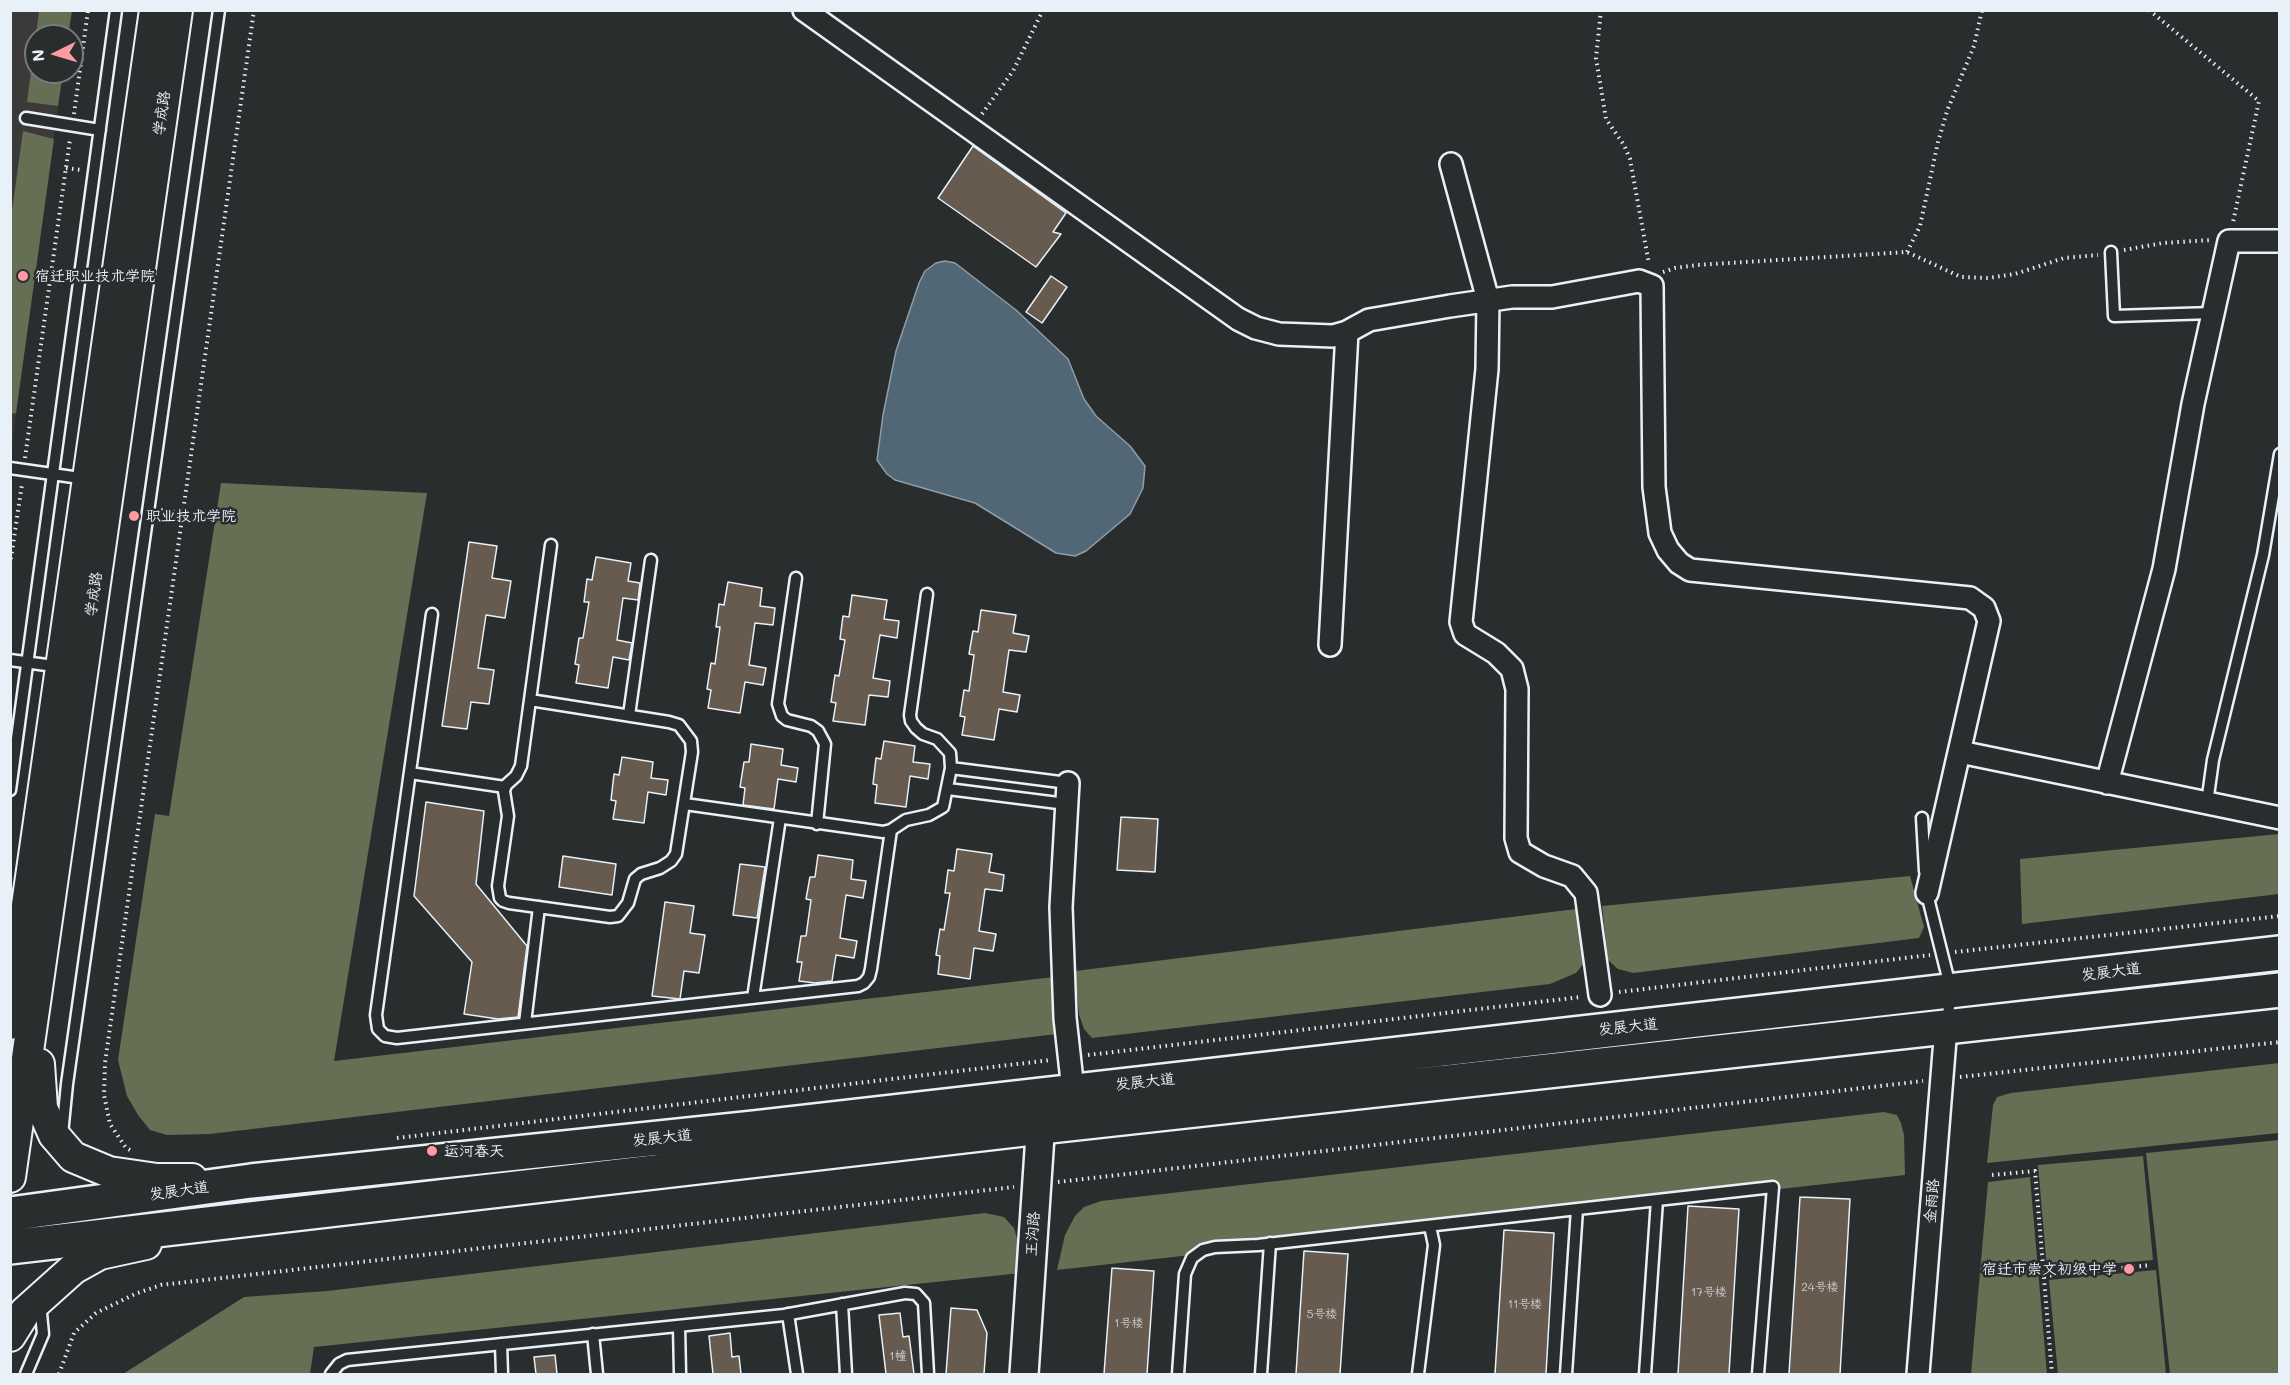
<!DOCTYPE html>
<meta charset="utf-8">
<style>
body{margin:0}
#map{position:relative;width:2290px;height:1385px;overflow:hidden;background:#2a2d2e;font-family:Mali,sans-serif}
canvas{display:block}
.frame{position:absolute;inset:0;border:12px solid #e8f1f8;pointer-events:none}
.north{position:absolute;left:24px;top:24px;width:60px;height:60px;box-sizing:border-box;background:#2a2d2e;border:2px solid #767b7f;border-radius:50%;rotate:265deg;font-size:16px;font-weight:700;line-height:24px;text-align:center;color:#e8f1f8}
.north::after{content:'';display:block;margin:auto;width:21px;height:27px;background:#ff9aa2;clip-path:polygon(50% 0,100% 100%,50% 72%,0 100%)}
</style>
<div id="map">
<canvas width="2290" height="1385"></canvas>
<div class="frame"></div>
<div class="north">N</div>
</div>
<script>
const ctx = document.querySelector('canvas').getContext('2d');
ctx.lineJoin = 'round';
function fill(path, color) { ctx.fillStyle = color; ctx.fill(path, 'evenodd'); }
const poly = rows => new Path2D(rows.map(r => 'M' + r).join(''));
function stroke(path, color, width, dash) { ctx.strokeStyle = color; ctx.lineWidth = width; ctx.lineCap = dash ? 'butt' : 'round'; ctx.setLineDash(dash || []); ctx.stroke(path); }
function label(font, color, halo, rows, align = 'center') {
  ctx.font = font + ' Mali,"LXGW WenKai TC",sans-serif'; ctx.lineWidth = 5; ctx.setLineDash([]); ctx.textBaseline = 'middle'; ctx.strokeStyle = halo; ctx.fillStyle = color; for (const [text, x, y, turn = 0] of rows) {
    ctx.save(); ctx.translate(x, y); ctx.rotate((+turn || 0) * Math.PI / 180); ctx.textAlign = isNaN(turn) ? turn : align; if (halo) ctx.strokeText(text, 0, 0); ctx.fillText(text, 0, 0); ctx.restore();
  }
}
fill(poly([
 [11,11,72,11,36,36,36,72,63,72,11,450]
]), '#3c3a38');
fill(poly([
 [39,11,72,11,68,36,36,36,36,72,63,72,58,106,27,102],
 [23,131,54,139,16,413,11,414,10,225],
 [221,483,427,493,334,1061,1054,977,1057,1034,210,1134,167,1135,150,1130,138,1115,127,1096,118,1060,155,814,169,816],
 [2279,834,2279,894,2022,924,2020,859],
 [1910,876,1924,927,1919,938,1633,973,1618,969,1608,960,1602,906],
 [1576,909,1584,963,1576,973,1550,984,1092,1038,1084,1029,1079,1014,1075,971],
 [2279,1063,2279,1133,1987,1163,1993,1105,1997,1097,2011,1093],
 [1884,1112,1897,1115,1901,1123,1904,1135,1905,1175,1057,1270,1065,1235,1075,1216,1084,1207,1101,1201],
 [2279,1140,2279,1374,2170,1374,2146,1153],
 [2143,1156,2153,1260,2047,1269,2038,1165],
 [2030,1177,2047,1374,1971,1374,1988,1182],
 [985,1213,1004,1217,1014,1228,1023,1260,1021,1273,314,1347,310,1374,123,1374,244,1297,327,1291],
 [2156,1270,2166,1374,2058,1374,2049,1280]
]), '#666e54');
const water = poly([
 [945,261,955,263,1016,310,1068,359,1084,399,1096,416,1130,446,1145,466,1143,488,1130,514,1086,551,1075,556,1056,553,975,503,895,480,887,474,877,460,883,415,896,351,919,283,925,271,936,263,945,261]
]);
fill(water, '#526775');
stroke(water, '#8e9ea9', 1.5);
const building = poly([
 [973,146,1066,213,1053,232,1061,234,1036,267,938,198,973,146],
 [1051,276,1067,287,1042,323,1026,312,1051,276],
 [469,542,497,546,492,578,511,581,505,618,486,615,478,668,494,670,489,704,471,702,467,729,442,726,469,542],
 [596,557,631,563,628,581,640,583,638,600,623,598,617,640,632,643,629,660,613,657,608,688,576,683,579,665,575,664,579,638,583,638,589,602,584,602,587,579,592,580,596,557],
 [728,582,762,588,760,606,775,608,773,625,755,623,749,665,766,668,763,685,745,682,740,713,708,708,711,690,707,689,711,663,715,664,720,627,716,627,719,604,724,605,728,582],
 [852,595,887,600,884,619,899,621,897,638,880,635,873,678,890,681,888,697,869,695,865,725,833,721,836,703,831,702,835,675,839,676,845,640,840,639,843,616,849,617,852,595],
 [981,610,1016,615,1013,633,1029,636,1026,652,1009,650,1003,692,1020,695,1017,712,999,709,994,740,962,735,965,717,960,716,964,690,969,691,974,655,969,654,973,631,978,632,981,610],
 [884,741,915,746,913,762,930,764,928,779,910,776,906,807,875,803,877,785,873,784,876,758,881,759,884,741],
 [751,744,783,749,781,765,798,768,796,782,778,779,774,809,743,805,745,788,740,787,744,762,749,762,751,744],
 [622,757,653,762,651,778,668,780,666,795,648,792,644,823,613,819,616,801,611,800,614,774,619,775,622,757],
 [426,802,484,811,476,884,527,946,518,1017,498,1019,464,1014,472,962,414,896,426,802],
 [1121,817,1158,819,1155,872,1117,870,1121,817],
 [957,849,992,854,989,872,1004,875,1002,891,985,889,979,931,996,934,993,951,974,948,970,979,938,974,940,956,936,955,940,929,944,930,950,893,945,893,948,870,954,871,957,849],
 [818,855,853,860,851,879,866,881,863,898,846,895,840,938,857,941,854,958,836,955,832,981,815,983,799,981,802,962,797,962,801,936,806,936,811,900,806,899,810,877,815,877,818,855],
 [563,856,616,864,612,895,559,887,563,856],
 [740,864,765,867,757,918,733,915,740,864],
 [665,902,694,906,690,933,705,935,699,973,684,971,680,999,652,996,665,902],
 [1800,1197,1850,1199,1840,1374,1789,1374,1800,1197],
 [1688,1206,1739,1209,1729,1374,1678,1374,1688,1206],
 [1504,1230,1554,1233,1546,1374,1495,1374,1504,1230],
 [1304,1251,1348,1254,1340,1374,1296,1374,1304,1251],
 [1112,1268,1154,1271,1147,1374,1104,1374,1112,1268],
 [951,1308,977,1310,987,1333,984,1374,946,1374,951,1308],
 [900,1313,903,1337,909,1336,914,1374,886,1374,879,1315,900,1313],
 [730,1333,732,1357,739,1356,741,1374,713,1374,709,1336,730,1333],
 [555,1355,557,1374,536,1374,534,1357,555,1355]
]);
fill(building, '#675a4e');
stroke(building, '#e8f1f8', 1.5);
const service = poly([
 [26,118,100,130],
 [2111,252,2114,316,2213,313],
 [10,468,87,479],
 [796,578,778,704,782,716,787,720,811,726,818,731,825,744,817,824],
 [432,614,376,1015,378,1029,385,1036,397,1038,858,986,864,983,869,977,871,969,891,830],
 [10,660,61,667],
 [530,700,669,722,679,725,691,741,692,752,676,854,671,861,660,868,641,874,635,879,628,903,618,916,610,917,509,903,503,901,500,898,498,886,508,816,504,791,506,785,516,776,521,766,530,700,551,545],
 [629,715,651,560],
 [951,768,1068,783],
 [410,773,505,787],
 [948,789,1066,804],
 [10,790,116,10],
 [2207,803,2213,760,2263,555,2280,454],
 [685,804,883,832,891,830,906,820,929,815,943,807,951,768,950,753,937,739,923,734,916,728,911,721,910,715,927,594],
 [1922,818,1925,871],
 [1926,890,1951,990,1947,1024],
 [753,998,780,818],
 [525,1023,539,907],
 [62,1134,67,1084,219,10],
 [842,1304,846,1374],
 [788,1314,797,1374],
 [679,1326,680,1374],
 [593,1334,597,1374],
 [501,1344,502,1374],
 [26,1374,43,1334,40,1303],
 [331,1374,339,1364,347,1360,784,1315,905,1293,916,1294,924,1303,928,1374],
 [1178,1374,1185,1274,1192,1258,1203,1250,1215,1247,1258,1245,1773,1187,1758,1374],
 [1261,1374,1270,1243],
 [1418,1374,1434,1245,1430,1226],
 [1566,1374,1577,1209],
 [1645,1374,1657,1200]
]);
const minor = poly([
 [804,10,1238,319,1256,328,1279,334,1333,336,1347,332,1369,320,1450,306,1512,297,1552,297,1639,281,1652,286,1654,487,1660,533,1668,550,1679,563,1690,570,1970,598,1984,608,1989,621,1927,893],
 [1451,164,1488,300,1487,369,1461,622,1465,634,1496,653,1512,669,1517,689,1516,838,1520,852,1544,866,1572,876,1586,893,1600,995],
 [1330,645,1347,332],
 [1960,752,2280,818],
 [1068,783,1061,907,1065,1018,1073,1090],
 [2107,783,2164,569,2193,404,2229,241,2280,241],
 [1918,1374,1946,1027]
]);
const tertiary = poly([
 [1024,1374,1042,1106]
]);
const secondary = poly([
 [10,1024,155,10],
 [39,1064,42,1108,54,1135,73,1157,109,1172,157,1179,192,1179],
 [10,1177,177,10],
 [10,1336,25,1312,73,1269,100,1254,146,1244]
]);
const primary = poly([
 [10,1214,251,1181,754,1128,2280,953],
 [10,1247,1041,1127,2280,990]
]);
stroke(service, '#e8f1f8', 15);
stroke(minor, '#e8f1f8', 26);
stroke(tertiary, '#e8f1f8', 32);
stroke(secondary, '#e8f1f8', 34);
stroke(primary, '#e8f1f8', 38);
stroke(poly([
 [1601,10,1596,58,1606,119,1624,145,1630,159,1649,264],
 [2149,10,2259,101,2233,222],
 [74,114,88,10],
 [982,114,1013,71,1043,10],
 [66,168,82,170],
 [2124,250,2163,243,2211,240],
 [1907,252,1920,226,1938,142,1947,111,1974,46,1982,10],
 [1663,272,1675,268,1697,265,1907,252,1961,277,1988,278,2015,274,2064,258,2098,255],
 [25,458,70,139],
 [161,510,183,513],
 [10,565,22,484],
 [1955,952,2280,916],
 [1619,992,1930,955],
 [1088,1055,1581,997],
 [1960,1077,2280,1042],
 [397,1138,1051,1060],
 [130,1150,126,1148,110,1124,104,1095,105,1063,254,10],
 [1992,1175,2035,1171,2052,1374],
 [1058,1182,1923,1081],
 [2044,1276,2151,1265],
 [59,1374,74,1333,96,1313,135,1294,161,1285,1014,1187]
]), '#e8f1f8', 4, [1.5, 4.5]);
stroke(service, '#2a2d2e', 10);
stroke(minor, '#2a2d2e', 21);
stroke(tertiary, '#2a2d2e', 27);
stroke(secondary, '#2a2d2e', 30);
stroke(primary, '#2a2d2e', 33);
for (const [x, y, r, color] of [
 [23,276,6,"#ff9aa2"],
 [134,516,6,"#ff9aa2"],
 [432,1151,6,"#ff9aa2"],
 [2129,1269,6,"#ff9aa2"]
]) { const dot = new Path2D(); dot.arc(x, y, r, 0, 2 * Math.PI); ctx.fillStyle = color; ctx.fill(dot); stroke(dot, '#2a2d2e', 2); }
label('12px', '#c8cbce', null, [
 ["24号楼",1820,1287],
 ["17号楼",1709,1292],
 ["11号楼",1525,1304],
 ["5号楼",1322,1314],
 ["1号楼",1129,1323],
 ["1幢",898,1356]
]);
label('15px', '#e8f1f8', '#2a2d2e', [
 ["学成路",162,113,-82],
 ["学成路",94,594,-82],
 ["发展大道",2111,972,-7],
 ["发展大道",1628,1027,-6],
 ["发展大道",1145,1082,-6],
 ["发展大道",662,1138,-6],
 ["发展大道",179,1191,-8],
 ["金雨路",1932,1201,-85],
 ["王沟路",1033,1234,-86]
]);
label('15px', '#e8f1f8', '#2a2d2e', [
 ["宿迁职业技术学院",35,276],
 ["职业技术学院",146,516],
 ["运河春天",444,1151],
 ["宿迁市崇文初级中学",2117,1269,"right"]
], 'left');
</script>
